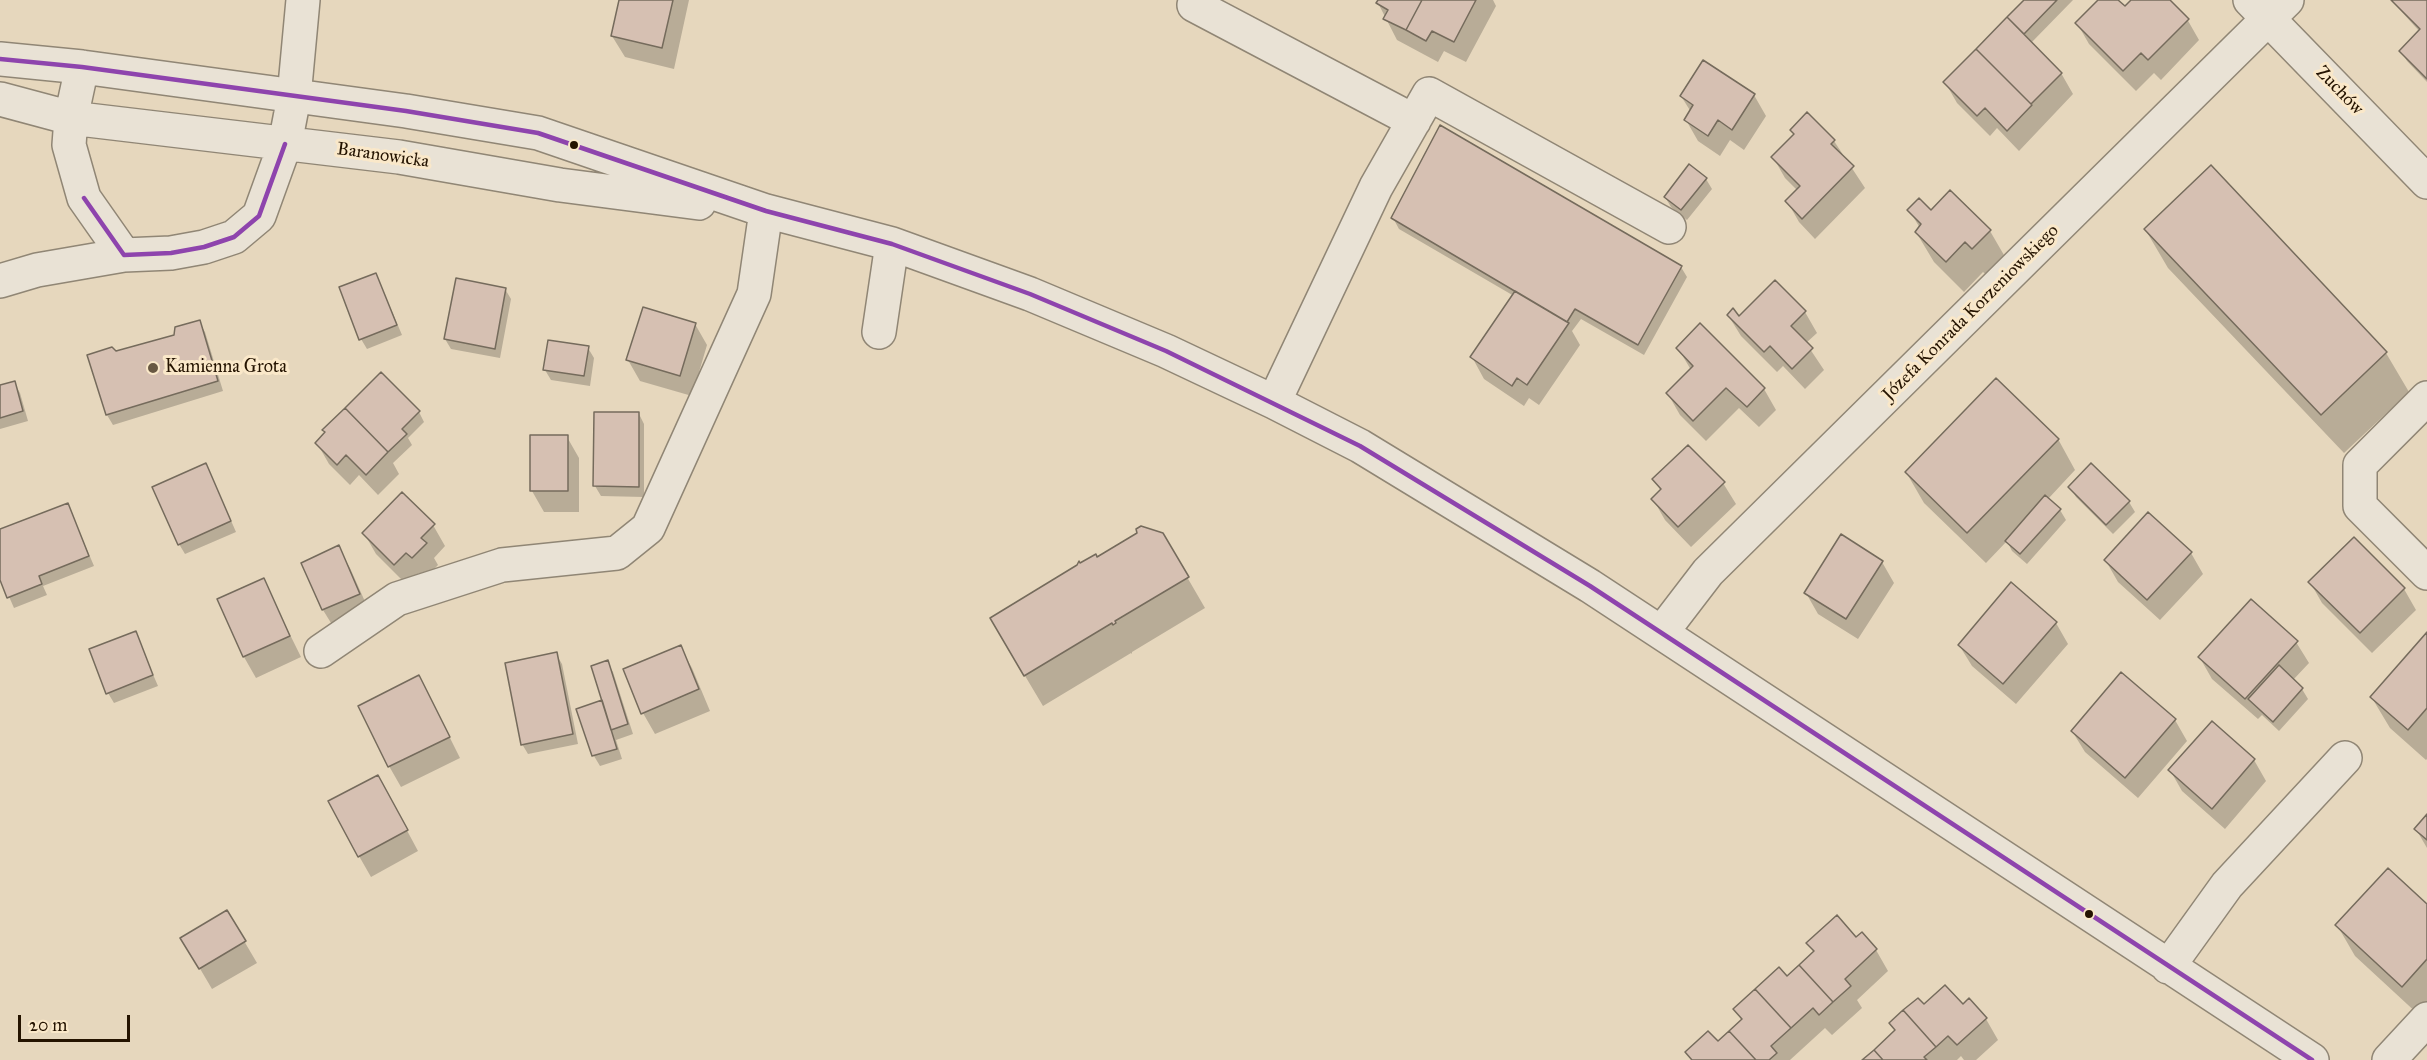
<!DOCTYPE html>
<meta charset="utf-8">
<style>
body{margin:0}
#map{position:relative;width:2427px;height:1060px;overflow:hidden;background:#e6d7bd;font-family:"IM FELL Great Primer",serif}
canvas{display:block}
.scale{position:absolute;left:18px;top:1015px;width:112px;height:27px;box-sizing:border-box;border:3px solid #241300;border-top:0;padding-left:8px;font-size:18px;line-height:21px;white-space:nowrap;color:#241300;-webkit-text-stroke:4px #fae8c9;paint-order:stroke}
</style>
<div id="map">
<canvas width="2427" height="1060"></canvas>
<div class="scale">20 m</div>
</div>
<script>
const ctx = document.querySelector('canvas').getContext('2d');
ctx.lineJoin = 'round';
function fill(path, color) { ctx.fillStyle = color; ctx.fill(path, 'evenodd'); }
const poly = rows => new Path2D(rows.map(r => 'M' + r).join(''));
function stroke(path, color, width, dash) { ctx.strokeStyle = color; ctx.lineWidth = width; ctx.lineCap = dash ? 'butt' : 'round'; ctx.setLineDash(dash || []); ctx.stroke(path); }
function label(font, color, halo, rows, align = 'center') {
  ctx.font = font + ' "IM FELL Great Primer",serif'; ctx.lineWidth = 6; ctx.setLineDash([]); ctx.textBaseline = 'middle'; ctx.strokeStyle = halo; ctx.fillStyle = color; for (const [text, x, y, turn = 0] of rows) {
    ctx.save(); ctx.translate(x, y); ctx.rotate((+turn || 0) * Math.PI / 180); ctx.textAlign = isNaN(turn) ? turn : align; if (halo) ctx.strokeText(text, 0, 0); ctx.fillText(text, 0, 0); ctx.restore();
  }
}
fill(poly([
 [621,0,689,0,674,69,625,57,612,36],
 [1379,0,1493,0,1496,6,1466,62,1444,51,1438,62,1397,40,1378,3],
 [2026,0,2073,0,2031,43,2061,73,2073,94,2019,151,1997,128,1990,136,1957,103,1945,82],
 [2100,0,2116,0,2125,9,2133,0,2168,0,2187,19,2199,40,2161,80,2154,73,2136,91,2089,44,2077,23],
 [2391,0,2427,0,2427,82,2407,61,2401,51,2420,32],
 [1754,95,1766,116,1744,150,1730,140,1720,156,1698,141,1686,120,1691,112,1681,96],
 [1792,131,1834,141,1865,188,1815,239,1799,222,1787,201,1798,191,1785,178,1773,157,1795,135],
 [1706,179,1712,189,1687,220,1671,207,1665,197],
 [1950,192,1990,231,2008,262,1991,279,1983,272,1964,292,1934,262,1916,232,1920,228,1909,210,1931,212],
 [1393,218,1681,267,1687,277,1644,355,1581,319,1572,331,1580,345,1539,405,1529,398,1524,406,1484,379,1472,357,1514,296,1399,229],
 [2145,229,2386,353,2409,392,2344,453,2168,268],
 [376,274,402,335,367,349,361,339],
 [505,289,511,299,500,358,451,349,445,339],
 [1805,312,1817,333,1806,343,1824,370,1805,389,1783,366,1777,372,1741,336,1728,315,1739,318],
 [199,322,205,332,223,391,113,425,107,415,89,356,116,353,176,336],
 [695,324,707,345,692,396,640,381,628,360],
 [588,348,594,358,590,386,551,380,545,370],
 [1678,348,1764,389,1776,410,1759,427,1739,408,1706,441,1680,415,1668,394,1691,370],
 [14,383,20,393,28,421,0,429,0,386],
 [419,412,424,422,408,438,412,445,393,463,399,474,378,495,359,475,350,485,329,464,317,443],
 [596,414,639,414,644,424,644,497,601,496,595,486],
 [567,437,579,458,579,512,544,512,532,491],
 [2058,439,2075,470,2048,499,2060,510,2066,520,2027,564,2012,551,2007,541,1986,563,1924,503,1906,472],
 [2091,465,2129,502,2135,512,2113,534,2076,497,2070,487],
 [211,475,236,532,185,554,179,544],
 [1654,479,1723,483,1736,504,1691,547,1665,520,1653,499,1661,491],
 [68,505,94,566,43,586,47,595,14,608,0,576,0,531],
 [433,525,445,546,434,558,438,565,425,578,419,573,407,585,376,554,364,533],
 [1139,533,1162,534,1205,608,1132,652,1132,654,1131,653,1043,706,1009,649,1097,559],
 [338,547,350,568,371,615,336,631,323,610,303,563],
 [2191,553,2203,574,2160,620,2118,582,2106,561],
 [1882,562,1894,583,1858,639,1818,614,1806,593],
 [263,580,301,657,256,678,244,657,219,600],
 [2310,582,2404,589,2416,610,2372,653,2322,603],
 [2056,623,2068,644,2016,704,1972,666,1959,645],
 [135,633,158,686,114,703,108,693],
 [2427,635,2427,759,2426,760,2390,728,2372,698],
 [2296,642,2309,663,2293,680,2302,689,2308,699,2279,731,2262,715,2258,719,2212,679,2200,658],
 [680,647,692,668,710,711,655,734,643,713],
 [556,654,562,664,578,744,528,754,522,744],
 [607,662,613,672,633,734,616,740,622,759,600,766,594,756,578,710,604,701],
 [430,698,460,758,401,787,389,766],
 [2175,720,2187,741,2138,798,2085,752,2072,731],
 [2254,760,2266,781,2225,829,2182,791,2170,770],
 [389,797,418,851,371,877,359,856],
 [2427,817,2427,848,2416,829],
 [2427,906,2427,1009,2420,1016,2355,956,2337,925],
 [227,912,257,963,212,989,182,938],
 [1862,934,1876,950,1888,971,1857,1000,1862,1008,1832,1035,1825,1028,1790,1060,1691,1060,1687,1053,1717,1043,1742,1021,1735,1009,1787,978,1814,953,1808,943,1856,939],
 [1969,1000,1986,1019,1998,1040,1976,1060,1964,1060,1961,1056,1957,1060,1864,1060,1924,1006,1962,1006]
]), '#0003');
const building = poly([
 [619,0,673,0,662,48,611,36,619,0],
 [1378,0,1422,0,1406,30,1383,19,1388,10,1376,3,1378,0],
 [1422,0,1476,0,1454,42,1432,31,1426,41,1406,30,1422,0],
 [2024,0,2057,0,2024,34,2007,17,2024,0],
 [2098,0,2118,0,2125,6,2131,0,2170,0,2189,19,2148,60,2141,53,2123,71,2075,23,2098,0],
 [2391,0,2427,0,2427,79,2399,51,2420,29,2391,0],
 [2007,17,2062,73,2031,104,1976,49,2007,17],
 [1976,49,2032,105,2007,131,1985,108,1977,116,1943,82,1976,49],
 [1703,60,1755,94,1732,130,1718,120,1708,136,1684,120,1693,105,1680,96,1703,60],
 [1807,112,1835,140,1831,144,1854,166,1802,219,1785,201,1800,186,1771,157,1794,134,1790,130,1807,112],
 [1440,125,1682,266,1638,345,1575,309,1567,322,1391,218,1440,125],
 [1689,164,1707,178,1681,210,1664,197,1689,164],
 [2211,165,2387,352,2321,415,2144,229,2211,165],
 [1950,190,1991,230,1972,249,1965,242,1946,262,1915,232,1921,224,1907,210,1919,198,1931,210,1950,190],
 [376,273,397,325,359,340,339,287,376,273],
 [456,278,506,288,495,349,444,339,456,278],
 [1775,280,1806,311,1791,326,1813,348,1792,369,1770,346,1764,352,1727,315,1733,308,1739,316,1775,280],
 [1515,291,1569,323,1527,385,1517,378,1512,386,1470,357,1515,291],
 [643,307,696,323,680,376,626,360,643,307],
 [200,320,218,381,106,415,87,355,112,347,116,351,174,335,175,327,200,320],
 [1700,323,1765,388,1747,407,1726,388,1693,421,1666,393,1693,366,1676,348,1700,323],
 [548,340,589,346,584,376,543,370,548,340],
 [381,372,420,411,402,429,407,434,388,452,345,408,381,372],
 [1996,378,2059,439,1967,533,1905,472,1996,378],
 [15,381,23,411,0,418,0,385,15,381],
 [345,408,388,452,366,475,346,455,337,465,315,443,325,432,322,430,345,408],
 [594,412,639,412,639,487,593,486,594,412],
 [530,435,568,435,568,491,530,491,530,435],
 [1688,445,1725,482,1678,527,1651,499,1661,489,1652,479,1688,445],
 [206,463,231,521,178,545,152,487,206,463],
 [2091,463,2130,501,2106,525,2068,487,2091,463],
 [402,492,435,524,421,538,427,543,412,558,406,553,394,565,362,533,402,492],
 [2045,495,2061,509,2020,554,2005,541,2045,495],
 [68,503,89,556,39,576,42,584,7,598,0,580,0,529,68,503],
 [2148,512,2192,552,2147,600,2104,560,2148,512],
 [1141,526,1163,533,1189,577,1115,621,1116,623,1113,625,1112,623,1024,676,990,618,1077,565,1079,561,1080,563,1096,554,1097,557,1137,533,1136,529,1141,526],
 [1841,534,1883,561,1846,619,1804,593,1841,534],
 [2354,537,2405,588,2360,633,2308,582,2354,537],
 [339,545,360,594,322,610,301,563,339,545],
 [264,578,290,636,243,657,217,599,264,578],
 [2011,582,2057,622,2003,684,1958,645,2011,582],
 [2251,599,2298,641,2245,699,2198,657,2251,599],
 [136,631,153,675,106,694,89,649,136,631],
 [2427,632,2427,708,2408,730,2370,697,2427,632],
 [681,645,699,689,641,714,623,669,681,645],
 [557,652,573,734,521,745,505,663,557,652],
 [608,660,628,724,611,730,591,666,608,660],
 [2279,665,2303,688,2273,722,2248,699,2279,665],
 [2121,672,2176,719,2125,778,2071,731,2121,672],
 [419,675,450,737,388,767,358,706,419,675],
 [602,700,617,749,592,756,576,709,602,700],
 [2212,721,2255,759,2212,809,2168,770,2212,721],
 [378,775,408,830,358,857,328,801,378,775],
 [2427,814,2427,840,2414,829,2427,814],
 [2388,868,2427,904,2427,959,2402,987,2335,925,2388,868],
 [227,910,246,941,199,969,180,938,227,910],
 [1837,915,1856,937,1862,932,1877,949,1845,979,1851,986,1833,1002,1799,965,1814,951,1806,943,1837,915],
 [1799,965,1833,1002,1819,1015,1813,1008,1791,1028,1755,989,1779,967,1787,976,1799,965],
 [1945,985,1963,1004,1969,998,1987,1018,1957,1045,1948,1036,1936,1047,1903,1010,1918,998,1924,1004,1945,985],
 [1755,989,1791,1028,1771,1046,1777,1053,1769,1060,1756,1060,1729,1031,1742,1019,1733,1009,1755,989],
 [1903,1010,1936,1047,1924,1057,1927,1060,1883,1060,1874,1050,1895,1030,1889,1023,1903,1010],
 [1708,1031,1718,1041,1729,1031,1756,1060,1692,1060,1685,1052,1708,1031],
 [1874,1050,1883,1060,1862,1060,1874,1050]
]);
fill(building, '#d6c0b2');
stroke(building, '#756b5c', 1.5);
const minor = poly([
 [2250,0,2427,182],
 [1194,5,1414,121],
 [0,59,82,67,406,111,538,133,766,211,892,244,1030,294,1166,351,1274,402,1360,446,1590,586,2312,1060],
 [82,67,71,118,69,145,84,198,124,255],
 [0,99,71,118,399,157,560,185,699,203],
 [0,281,37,270,124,255,171,253,204,247,234,237,259,216,285,144,294,97,303,0],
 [879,332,892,244],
 [2427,398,2360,465,2360,506,2427,573],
 [1274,402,1376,187,1429,94,1669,227],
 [1662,632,1708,572,2287,0],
 [321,651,397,599,502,565,617,553,648,528,754,294,766,211],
 [2168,967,2227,885,2345,758],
 [2389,1060,2427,1019]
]);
stroke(minor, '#908675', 36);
stroke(minor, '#e9e2d5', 33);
stroke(poly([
 [0,59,82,67,406,111,538,133,766,211,892,244,1030,294,1166,351,1360,446,1590,586,2312,1060],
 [84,198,124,255,171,253,204,247,234,237,259,216,285,144]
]), '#8e44ad', 4.5);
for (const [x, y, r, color] of [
 [574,145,5,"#241300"],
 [153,368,6,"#685842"],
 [2089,914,5,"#241300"]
]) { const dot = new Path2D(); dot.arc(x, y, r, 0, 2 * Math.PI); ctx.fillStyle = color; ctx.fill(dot); stroke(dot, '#fae8c9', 2); }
label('18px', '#241300', '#fae8c9', [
 ["Zuchów",2339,91,46],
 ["Baranowicka",383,156,8],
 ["Józefa Konrada Korzeniowskiego",1971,313,-45]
]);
label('18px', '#241300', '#fae8c9', [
 ["Kamienna Grota",165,368]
], 'left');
</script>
